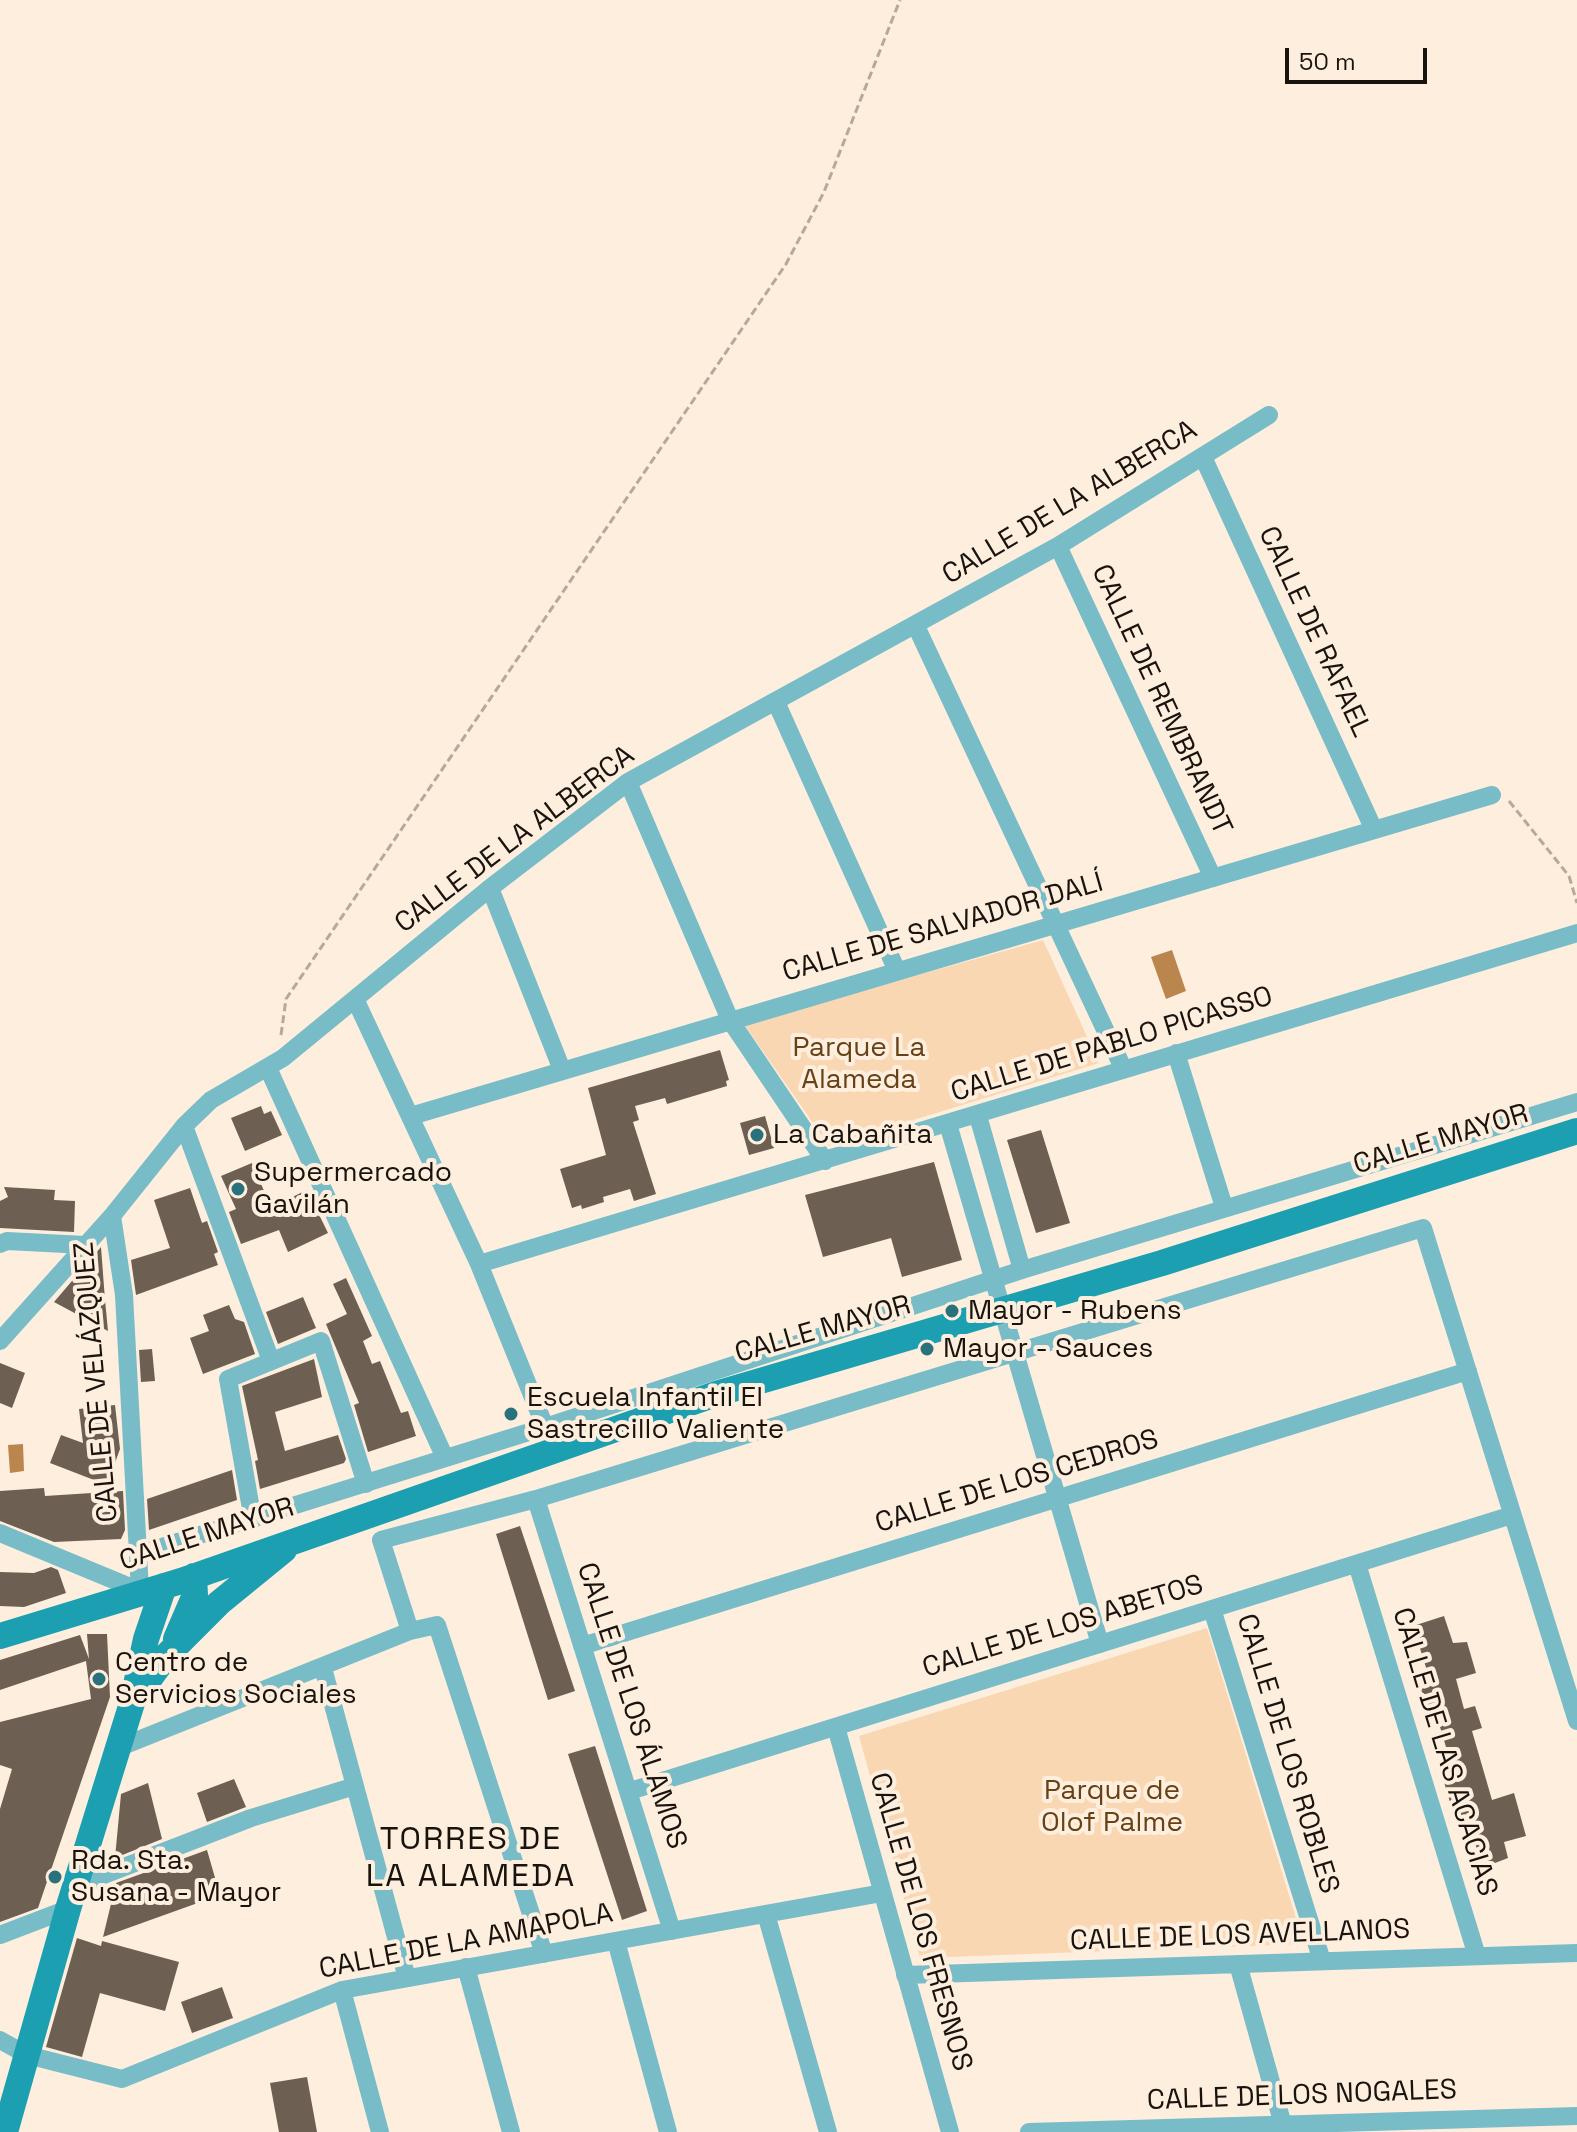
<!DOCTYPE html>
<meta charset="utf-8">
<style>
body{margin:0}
#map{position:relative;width:1577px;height:2132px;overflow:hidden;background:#feeede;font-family:"Space Grotesk",sans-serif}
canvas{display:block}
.scale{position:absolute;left:1285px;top:48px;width:142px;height:36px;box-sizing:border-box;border:4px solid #19130e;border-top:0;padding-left:10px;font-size:24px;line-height:28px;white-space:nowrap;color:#19130e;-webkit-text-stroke:6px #feeede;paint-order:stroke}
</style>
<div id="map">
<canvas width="1577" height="2132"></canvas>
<div class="scale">50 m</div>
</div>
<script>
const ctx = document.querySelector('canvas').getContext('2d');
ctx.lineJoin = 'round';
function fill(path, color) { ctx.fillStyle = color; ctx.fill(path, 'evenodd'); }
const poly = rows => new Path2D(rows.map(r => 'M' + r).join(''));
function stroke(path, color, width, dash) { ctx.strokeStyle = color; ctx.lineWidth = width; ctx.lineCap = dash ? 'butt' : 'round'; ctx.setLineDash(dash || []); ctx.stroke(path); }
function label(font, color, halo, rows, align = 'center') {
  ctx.font = font + ' "Space Grotesk",sans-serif'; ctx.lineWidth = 8; ctx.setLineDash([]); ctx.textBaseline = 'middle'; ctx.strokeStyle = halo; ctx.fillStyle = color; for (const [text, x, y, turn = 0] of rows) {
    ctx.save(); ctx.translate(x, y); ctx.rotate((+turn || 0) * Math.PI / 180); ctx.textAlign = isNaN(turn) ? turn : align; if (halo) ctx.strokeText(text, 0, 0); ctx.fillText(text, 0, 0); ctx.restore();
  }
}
fill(poly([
 [1043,940,1099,1063,829,1146,744,1024],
 [1207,1628,1304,1944,920,1958,859,1736]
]), '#fad7b3');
fill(poly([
 [1172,950,1186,991,1166,999,1151,957],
 [23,1444,24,1471,10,1473,8,1445]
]), '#ba864e');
fill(poly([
 [720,1050,729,1080,726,1081,727,1086,667,1104,665,1098,635,1106,639,1120,633,1122,656,1194,634,1201,630,1189,603,1197,604,1202,582,1209,581,1205,572,1208,560,1169,606,1155,588,1088],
 [261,1106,264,1114,271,1111,282,1135,245,1151,231,1118],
 [765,1116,774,1148,749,1155,740,1123],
 [1041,1130,1070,1223,1036,1233,1007,1140],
 [934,1162,962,1260,902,1277,891,1238,823,1257,805,1195],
 [252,1163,271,1207,307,1190,328,1233,288,1252,279,1230,241,1244,229,1212,236,1209,221,1176],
 [4,1187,55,1190,54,1200,75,1201,74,1232,0,1228,0,1201,8,1197],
 [190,1188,202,1223,207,1221,218,1252,214,1254,218,1265,136,1295,131,1260,170,1248,154,1200],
 [101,1247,105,1300,108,1331,54,1302],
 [346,1278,372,1336,363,1341,372,1364,380,1361,401,1413,408,1411,416,1436,368,1452,354,1405,359,1403,326,1324,347,1314,333,1284],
 [303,1297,316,1328,278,1344,266,1312],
 [229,1305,235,1319,244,1322,255,1354,203,1374,190,1338,209,1331,203,1315],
 [152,1349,155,1381,141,1382,139,1350],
 [314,1359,322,1397,275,1412,285,1451,338,1435,346,1459,344,1463,260,1489,255,1461,258,1460,242,1386],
 [0,1363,25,1373,12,1408,0,1403],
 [115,1405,120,1449,107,1485,50,1463,61,1435,83,1443,79,1409],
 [232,1470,237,1500,149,1530,147,1499],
 [44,1488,45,1496,123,1491,125,1530,121,1539,54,1542,0,1521,0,1491],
 [520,1526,575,1691,548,1700,496,1534],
 [51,1567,58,1570,66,1593,24,1607,0,1606,0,1572,34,1573],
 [1444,1616,1453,1643,1467,1642,1476,1673,1456,1679,1464,1709,1475,1706,1482,1728,1472,1731,1492,1800,1514,1793,1526,1836,1504,1842,1508,1858,1482,1868,1474,1839,1465,1841,1456,1811,1453,1812,1444,1782,1452,1780,1442,1749,1446,1747,1437,1717,1434,1718,1431,1706,1427,1707,1418,1680,1429,1677,1413,1626],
 [87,1634,107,1634,110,1697,38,1908,0,1922,0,1809,12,1769,0,1765,0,1722,91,1699,86,1661,0,1690,0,1660,80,1635,89,1659],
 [595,1746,647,1911,622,1920,568,1754],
 [234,1779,246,1807,207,1822,197,1793],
 [148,1783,162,1839,115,1858,121,1794],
 [207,1850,220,1895,103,1937,116,1883],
 [77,1938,101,1946,102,1941,179,1962,165,2011,100,1993,82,2057,46,2047],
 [222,1987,233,2018,192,2033,181,2002],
 [307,2077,317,2132,279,2132,270,2083]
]), '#6d5f52');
stroke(poly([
 [1509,801,1569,876,1577,903],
 [281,1035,286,999,786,264,824,192,900,0]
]), '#b6a99c', 3, [8, 4]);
stroke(poly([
 [1203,457,1374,830],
 [1058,546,1213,878],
 [916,626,1123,1068],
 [776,702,897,971],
 [628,782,730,1020,825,1161],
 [490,888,562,1070],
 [356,1001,479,1264,545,1427],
 [1176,1053,1224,1207],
 [268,1068,445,1458],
 [411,1116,1492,795],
 [978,1116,1022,1270],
 [948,1124,1100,1644],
 [184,1126,271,1361],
 [0,1244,7,1241,85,1245],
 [479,1264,1577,933],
 [0,1341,112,1216,184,1126,211,1100,283,1058,490,888,628,782,1058,546,1269,415],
 [536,1499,672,1931],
 [253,1520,228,1379,321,1341,366,1484],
 [0,1533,140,1591,124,1295,112,1216],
 [139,1554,545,1427,1022,1270,1577,1102],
 [1357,1564,1477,1956],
 [1212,1609,1322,1961],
 [582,1646,1468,1371],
 [323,1668,407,1978],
 [836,1727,950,2132],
 [118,1748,410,1631],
 [630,1791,1512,1515],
 [75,1886,251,1818,355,1786],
 [766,1914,828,2132],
 [0,1935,68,1909],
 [616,1941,668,2132],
 [544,1954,437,1625,410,1631,381,1540,536,1499,1423,1228,1577,1721],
 [1238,1964,1285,2132],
 [466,1967,511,2132],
 [905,1975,1577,1953],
 [342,1990,380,2132],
 [0,2040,27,2055,122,2079,342,1990,882,1893],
 [1029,2132,1577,2116]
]), '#78bcc7', 18);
stroke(poly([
 [0,1636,181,1581,716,1394,1162,1263,1577,1131],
 [176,1639,195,1595,194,1576],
 [139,1693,166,1656,219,1603,284,1550],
 [5,2132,68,1909,132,1703,146,1639,164,1586]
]), '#1ca0b1', 26);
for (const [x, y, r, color] of [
 [757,1135,8,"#29717c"],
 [238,1189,8,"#29717c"],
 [952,1311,8,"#29717c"],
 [927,1349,8,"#29717c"],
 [511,1414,8,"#29717c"],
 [99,1679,8,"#29717c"],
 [55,1877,8,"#29717c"]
]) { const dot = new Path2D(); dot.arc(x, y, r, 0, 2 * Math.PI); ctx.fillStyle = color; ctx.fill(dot); stroke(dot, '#feeede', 3); }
label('28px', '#19130e', '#feeede', [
 ["CALLE DE LA ALBERCA",1070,503,-31],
 ["CALLE DE RAFAEL",1314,632,65],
 ["CALLE DE REMBRANDT",1161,700,65],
 ["CALLE DE LA ALBERCA",515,840,-37],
 ["CALLE DE SALVADOR DALÍ",943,928,-16],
 ["CALLE DE PABLO PICASSO",1112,1045,-17],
 ["CALLE MAYOR",1441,1140,-17],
 ["CALLE MAYOR",823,1330,-16],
 ["CALLE DE VELÁZQUEZ",97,1382,-95],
 ["CALLE DE LOS CEDROS",1017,1482,-17],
 ["CALLE MAYOR",207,1535,-18],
 ["CALLE DE LOS ABETOS",1063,1627,-17],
 ["CALLE DE LOS ÁLAMOS",631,1706,72],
 ["CALLE DE LAS ACACIAS",1444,1752,73],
 ["CALLE DE LOS ROBLES",1287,1754,73],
 ["CALLE DE LOS FRESNOS",920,1922,74],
 ["CALLE DE LOS AVELLANOS",1240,1936,-2],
 ["CALLE DE LA AMAPOLA",466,1942,-11],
 ["CALLE DE LOS NOGALES",1302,2096,-2]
]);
label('28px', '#674217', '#feeede', [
 ["Parque La",859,1048],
 ["Alameda",859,1080],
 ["Parque de",1112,1791],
 ["Olof Palme",1112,1823]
]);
label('28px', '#19130e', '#feeede', [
 ["La Cabañita",773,1135],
 ["Supermercado",254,1173],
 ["Gavilán",254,1205],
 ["Mayor - Rubens",968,1311],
 ["Mayor - Sauces",943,1349],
 ["Escuela Infantil El",527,1398],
 ["Sastrecillo Valiente",527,1430],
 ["Centro de",115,1663],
 ["Servicios Sociales",115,1695],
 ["Rda. Sta.",71,1861],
 ["Susana - Mayor",71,1893]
], 'left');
ctx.letterSpacing = '2px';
label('32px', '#19130e', '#feeede', [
 ["TORRES DE",471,1840],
 ["LA ALAMEDA",471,1877]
]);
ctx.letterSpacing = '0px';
</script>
